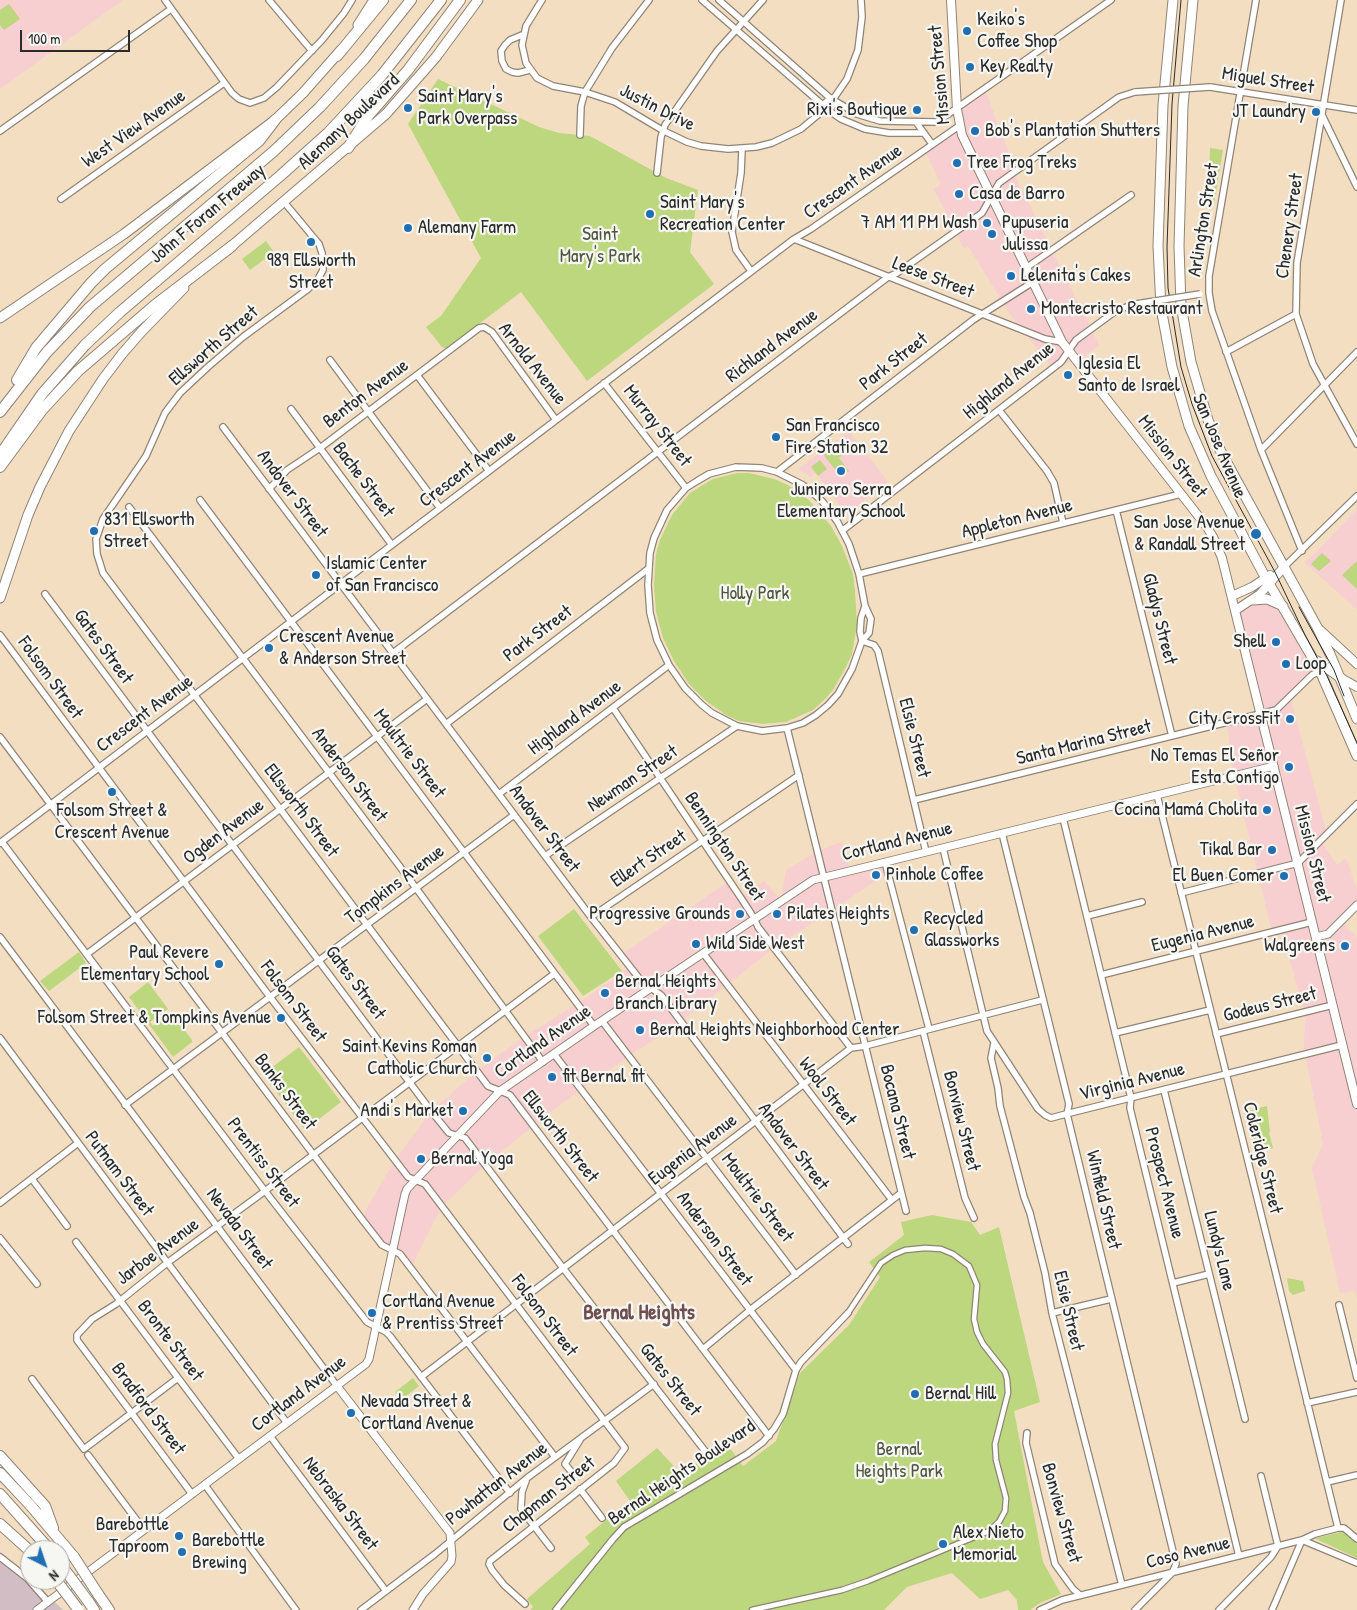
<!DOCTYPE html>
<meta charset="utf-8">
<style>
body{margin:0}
#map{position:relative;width:1357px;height:1610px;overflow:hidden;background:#f3dec2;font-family:"Patrick Hand",sans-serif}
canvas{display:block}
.north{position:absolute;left:20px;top:1540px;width:50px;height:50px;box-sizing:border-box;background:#f6f6f2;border:1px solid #a5a5a2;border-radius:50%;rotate:139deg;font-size:14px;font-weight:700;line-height:20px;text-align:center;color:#2b2b2b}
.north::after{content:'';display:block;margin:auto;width:18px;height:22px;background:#1f6fb2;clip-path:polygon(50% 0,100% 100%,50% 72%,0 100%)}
.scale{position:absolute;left:20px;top:30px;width:110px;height:22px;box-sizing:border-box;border:2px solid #2b2b2b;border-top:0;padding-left:6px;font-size:15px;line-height:18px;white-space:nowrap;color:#2b2b2b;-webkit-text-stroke:4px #f6f6f2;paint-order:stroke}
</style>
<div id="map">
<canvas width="1357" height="1610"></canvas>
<div class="north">N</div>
<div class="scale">100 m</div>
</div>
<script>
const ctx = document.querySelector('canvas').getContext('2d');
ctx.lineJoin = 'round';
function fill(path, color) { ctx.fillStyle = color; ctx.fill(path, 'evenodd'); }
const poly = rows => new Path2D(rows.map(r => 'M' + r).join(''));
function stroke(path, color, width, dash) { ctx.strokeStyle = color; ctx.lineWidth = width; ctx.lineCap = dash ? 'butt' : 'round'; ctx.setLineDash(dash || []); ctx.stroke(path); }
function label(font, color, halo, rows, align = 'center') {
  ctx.font = font + ' "Patrick Hand",sans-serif'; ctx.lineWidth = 4.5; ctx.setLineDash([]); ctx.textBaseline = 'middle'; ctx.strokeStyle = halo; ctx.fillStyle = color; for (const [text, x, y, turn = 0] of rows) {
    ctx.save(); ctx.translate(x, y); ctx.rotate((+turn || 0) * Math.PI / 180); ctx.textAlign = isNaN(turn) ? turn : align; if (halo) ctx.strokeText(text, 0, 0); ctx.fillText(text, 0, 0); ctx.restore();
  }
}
fill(poly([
 [0,0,123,0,0,89],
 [985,90,1016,171,1014,174,1099,345,1080,360,1051,366,1012,317,968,246,964,249,934,189,941,184,925,151,958,128,956,111],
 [849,431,888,482,846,514,816,473,810,477,798,469],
 [1357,509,1357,610,1305,563],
 [1253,600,1283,606,1317,667,1290,696,1327,834,1322,842,1337,865,1346,858,1357,889,1357,905,1343,919,1348,929,1357,937,1357,1300,1355,1291,1340,1293,1312,1168,1323,1144,1304,1049,1305,1014,1282,933,1273,936,1232,767,1227,723,1261,714,1236,610],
 [841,842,850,870,885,862,888,873,774,948,680,1022,581,1089,533,1126,485,1165,442,1206,411,1268,400,1254,382,1245,361,1218,395,1160,431,1111,477,1071,525,1036,577,1004,630,967,621,955,729,881,741,897,764,881,781,900,786,870,818,851]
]), '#f7cfd0');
fill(poly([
 [0,1552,61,1608,63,1610,0,1610]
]), '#d2bdc5');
fill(poly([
 [9,4,20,19,4,30,0,25,0,10],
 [438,79,539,127,559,133,590,136,666,178,698,190,690,252,714,284,587,381,521,292,446,349,441,346,426,327,441,316,481,258,408,124],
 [1210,148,1223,150,1214,204,1208,203],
 [266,241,274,252,250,270,242,259],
 [834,445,842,455,839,458,849,471,841,477,823,454],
 [820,460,827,469,818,476,811,467],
 [737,473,749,473,774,479,788,485,809,500,831,526,842,546,853,574,855,591,857,624,852,654,846,667,833,690,823,701,813,710,786,722,763,724,739,721,726,715,706,701,689,684,674,661,663,638,656,612,654,585,656,554,660,540,672,515,690,493,701,486,713,479],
 [1322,553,1331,561,1319,571,1311,564],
 [1357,561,1357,589,1342,575],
 [574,909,622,971,583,996,538,936],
 [79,952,86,963,49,991,40,981],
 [148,982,168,1009,150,1022,153,1026,171,1012,192,1040,192,1042,173,1057,129,997],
 [299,1047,341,1102,305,1130,263,1074],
 [1267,1106,1270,1132,1269,1133,1273,1148,1257,1152,1247,1111],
 [932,1215,971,1222,980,1235,999,1227,1040,1402,1014,1411,1043,1562,1061,1594,1040,1603,1030,1610,1018,1610,1017,1600,1008,1590,980,1599,952,1573,907,1587,884,1610,530,1610,533,1607,527,1599,590,1544,585,1537,630,1501,616,1481,657,1448,682,1475,725,1441,743,1466,776,1441,800,1373,849,1325,880,1277,869,1262,904,1235,901,1222],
 [1287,1278,1303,1281,1305,1291,1293,1295,1289,1291],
 [413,1378,419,1386,401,1400,395,1392],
 [1341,1532,1343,1532,1357,1544,1357,1558,1316,1539,1316,1538]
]), '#bcd77d');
const pedestrian = poly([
 [752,1610,842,1590,868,1581,989,1531,999,1522,1005,1511,1006,1498,996,1460,995,1444,1008,1393,1007,1379,1005,1372,983,1344,977,1332,974,1319,977,1285,969,1266,953,1254,941,1249,925,1248,905,1250,893,1255,881,1263,848,1313]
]);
const minor = poly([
 [165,0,232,93,239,99,250,103,264,98,277,87,322,40,344,13,352,0],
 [269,0,312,51],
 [542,0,526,26,522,45,526,63,537,78,553,86,585,92,615,102,662,130,687,142,701,146,728,149,756,147,772,143,801,129,825,109],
 [702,0,824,106],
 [719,0,830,98],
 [1256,0,1209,276,1209,293,1212,311,1261,450,1302,551],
 [1341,0,1297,263,1296,314,1313,364,1357,444],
 [522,35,510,40,505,45,501,51,502,61,506,69,512,72,518,73,530,70],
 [1210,87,1357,110],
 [830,98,834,98,834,104,830,109,825,109,824,104,830,98],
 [834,98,847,79,858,50,862,17,861,0],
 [835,101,857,114,880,121,937,122,1111,0],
 [828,110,841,119,865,129,889,133,924,133],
 [1322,115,1357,187],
 [916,122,932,144],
 [0,131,171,9],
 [580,135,581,106,585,92,612,48,649,0],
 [742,149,741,173,732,232,736,250,751,271],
 [657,173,661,137,665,125,717,51,763,0],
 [61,199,224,83],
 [284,202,319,244,322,253,323,270,318,279,308,289,243,337,209,366,180,393,165,413,146,456,103,519,96,539,97,554,103,573,488,1086,510,1095,769,1436],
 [794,239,1045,339,1062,342],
 [1026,268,1131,195],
 [1226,352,1296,314],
 [330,360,440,508],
 [417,375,489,471],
 [604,383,686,488],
 [291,409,392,545],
 [999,410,1047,471,1054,483,1063,523],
 [223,427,591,917,642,982,661,995,848,1244],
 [1261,450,1357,352],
 [736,467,762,468,777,472,803,485,822,501,837,521,849,544,859,574,865,606,871,619,869,633,862,641,852,669,838,694,828,705,816,715,803,723,787,728,762,731,737,726,712,713,702,705,685,688,669,665,657,640,650,613,648,585,650,553,654,538,667,510,686,488,697,481,709,474,736,467],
 [777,472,973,320,1033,282],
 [269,489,287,470,320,448,479,328,484,327,492,332,556,420],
 [200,500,594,1026],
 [129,507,416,888,543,1062],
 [1116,510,1172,736],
 [843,530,1061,362,1076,340,1117,310,1136,304],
 [1285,566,1357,496],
 [859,574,1181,494],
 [45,594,431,1111,449,1133,465,1138,563,1268,705,1451],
 [0,635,270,997,408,1177,425,1184,625,1448,614,1463,490,1561,489,1564,492,1570,504,1585,525,1604],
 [862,641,874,645,878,651,926,852],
 [862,641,860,632,861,618,865,606],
 [393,653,888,277,897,273,982,213,999,183,1119,97,1135,92],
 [613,708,741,898,754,918,758,927,851,1048],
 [446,724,648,569],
 [787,728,906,1211],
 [0,737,361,1218,382,1245,400,1254,555,1457],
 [499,794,669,665],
 [1157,795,1275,1270,1338,1528],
 [914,800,1276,710,1312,675,1320,671],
 [1063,818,1131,1098,1130,1108,1239,1556],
 [1002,833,1069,1104,1067,1114,1176,1564,1172,1573,1135,1610],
 [2,842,265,1191,367,1322,386,1332,390,1336,510,1493],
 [0,843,794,239,811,229,959,126],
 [943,848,987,1031,1038,1109,1045,1115,1051,1118,1070,1113,1342,1045],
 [545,856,737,726],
 [885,862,929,1029],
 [1181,893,1298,863,1357,804],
 [1087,916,1142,902],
 [591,917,799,775],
 [0,937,337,1386],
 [703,953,892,1200],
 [87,954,427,699],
 [1101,975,1312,922],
 [602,1021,796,1275],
 [923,1031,965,1198,974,1218],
 [1115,1033,1210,1010],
 [1216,1034,1333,1005],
 [0,1038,287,1423],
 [994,1043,991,1058,998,1088,1000,1106,1024,1197,1030,1213,1045,1273,1052,1313,1122,1585],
 [554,1054,796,1370],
 [1164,1090,1245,1419],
 [125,1105,514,815],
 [32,1179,67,1226],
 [0,1203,78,1143],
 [0,1238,37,1284],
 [76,1242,239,1459],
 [1173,1283,1209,1274],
 [1339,1305,1357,1378],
 [1052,1313,1111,1299],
 [703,1349,750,1310,901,1193],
 [421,1377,851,1048,865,1046,1042,1000],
 [32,1379,84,1449,178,1378],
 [1307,1403,1357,1392],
 [1027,1433,1026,1443,1055,1564,1073,1589,1080,1595],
 [270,1436,386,1591],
 [88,1455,144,1530],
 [570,1470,565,1464,580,1440],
 [526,1481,522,1492,521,1509,551,1548],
 [1327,1482,1357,1475],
 [205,1485,296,1610],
 [580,1489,602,1518],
 [192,1494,77,1340,77,1335,92,1319,116,1304,167,1263,265,1191,554,974],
 [1302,1540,1357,1563],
 [0,1557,27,1578,48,1602],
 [361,1610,435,1554,527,1478,654,1384],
 [556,1610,613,1539,624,1527,747,1454,763,1442,774,1429,783,1414,796,1370,801,1362,848,1313],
 [1040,1610,1062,1600,1302,1540,1315,1534,1338,1528,1344,1528,1357,1539],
 [1219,1610,1271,1557,1278,1546,1261,1476],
 [1272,1610,1302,1540]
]);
const tertiary = poly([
 [1316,937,1328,934,1357,905],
 [337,1386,450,1533,452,1556,451,1562,423,1594,413,1610],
 [37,1610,366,1364,369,1359,405,1194,407,1189,500,1091,594,1026,813,880,1274,766]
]);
const secondary = poly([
 [951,0,957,109,962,135,1062,342,1207,527,1213,537,1222,558,1357,1104],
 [1232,596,1252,587,1270,575],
 [1236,610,1260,594,1285,566],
 [1318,628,1357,664],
 [1341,678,1357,687]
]);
const primary = poly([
 [1173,0,1163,105,1158,246,1161,308,1172,367,1189,426,1211,476,1263,573,1320,671,1357,756],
 [1193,0,1183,106,1179,246,1181,305,1191,362,1208,420,1221,452,1317,627,1330,654,1357,719],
 [358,25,374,0],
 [227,250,386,114,436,57,478,0],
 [0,318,124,234,275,120,303,93,341,50],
 [0,598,28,515,40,487,69,431,103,379,122,354,142,331,184,288],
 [1253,600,1267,599,1283,606],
 [1317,661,1341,678]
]);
const motorway = poly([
 [337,56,383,0],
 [348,148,368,116,408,70,460,0],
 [17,380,36,348,91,283,105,269,259,141,275,120],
 [0,412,47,352,90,307,274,151,320,107,364,59,411,0],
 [0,455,42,394,85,345,120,312,280,176,328,133,382,75,441,0],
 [0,467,42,410,78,371,155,305,232,246],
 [0,1456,45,1506,53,1528],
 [0,1473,31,1506,74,1557],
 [0,1494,50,1550],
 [0,1524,30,1551],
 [98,1594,109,1610],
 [88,1601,94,1610]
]);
stroke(pedestrian, '#8f8476', 7);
stroke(minor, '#8f8476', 8);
stroke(tertiary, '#8f8476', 9);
stroke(secondary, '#8f8476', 10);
stroke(primary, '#8f8476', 11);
stroke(motorway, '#8f8476', 12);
stroke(pedestrian, '#fff', 4.5);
stroke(minor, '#fff', 5.5);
stroke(tertiary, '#fff', 7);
stroke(secondary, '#fff', 8);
stroke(primary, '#fff', 9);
stroke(motorway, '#fff', 10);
stroke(poly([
 [1181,0,1172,104,1167,247,1168,288,1181,367,1192,404,1212,456,1275,572,1305,635,1327,676,1357,743],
 [1299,607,1334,670,1344,696]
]), '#2b2b2b', 1);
const minorBridge = poly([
 [1135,92,1210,87],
 [1136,304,1200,294]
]);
const motorwayBridge = poly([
 [74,1557,98,1594],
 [62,1566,88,1601],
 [56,1580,78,1609]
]);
stroke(minorBridge, '#8f8476', 8, []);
stroke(motorwayBridge, '#8f8476', 12, []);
stroke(minorBridge, '#fff', 5.5);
stroke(motorwayBridge, '#fff', 10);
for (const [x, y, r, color] of [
 [967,31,5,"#1f6fb2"],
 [970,67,5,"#1f6fb2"],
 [408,108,5,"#1f6fb2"],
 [917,110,5,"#1f6fb2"],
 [1316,112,5,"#1f6fb2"],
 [975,131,5,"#1f6fb2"],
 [957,163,5,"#1f6fb2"],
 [959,194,5,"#1f6fb2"],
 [650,214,5,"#1f6fb2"],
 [987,223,5,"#1f6fb2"],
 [408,228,5,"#1f6fb2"],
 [992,234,5,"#1f6fb2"],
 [311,242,5,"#1f6fb2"],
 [1011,276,5,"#1f6fb2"],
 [1031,309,5,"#1f6fb2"],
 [1068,375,5,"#1f6fb2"],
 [776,437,5,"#1f6fb2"],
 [841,471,5,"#1f6fb2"],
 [94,531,5,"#1f6fb2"],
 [1256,534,6,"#1f6fb2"],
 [316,575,5,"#1f6fb2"],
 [1276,642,5,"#1f6fb2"],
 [269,648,5,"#1f6fb2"],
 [1286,664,5,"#1f6fb2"],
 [1290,719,5,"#1f6fb2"],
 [1289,767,5,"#1f6fb2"],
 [112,792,5,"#1f6fb2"],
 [1267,810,5,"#1f6fb2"],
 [1272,850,5,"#1f6fb2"],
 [876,875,5,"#1f6fb2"],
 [1284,876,5,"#1f6fb2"],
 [740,914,5,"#1f6fb2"],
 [777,914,5,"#1f6fb2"],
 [914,930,5,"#1f6fb2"],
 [696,944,5,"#1f6fb2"],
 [1345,946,5,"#1f6fb2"],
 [219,964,5,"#1f6fb2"],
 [605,993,5,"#1f6fb2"],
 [281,1018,5,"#1f6fb2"],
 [640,1030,5,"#1f6fb2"],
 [487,1058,5,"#1f6fb2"],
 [552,1077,5,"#1f6fb2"],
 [463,1111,5,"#1f6fb2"],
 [421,1159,5,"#1f6fb2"],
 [372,1313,5,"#1f6fb2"],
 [915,1394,5,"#1f6fb2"],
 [351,1413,5,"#1f6fb2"],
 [179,1536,5,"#1f6fb2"],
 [943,1544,5,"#1f6fb2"],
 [182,1552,5,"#1f6fb2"]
]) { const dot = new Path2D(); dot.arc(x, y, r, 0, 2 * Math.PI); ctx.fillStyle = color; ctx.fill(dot); stroke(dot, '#f6f6f2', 2); }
label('19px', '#2b2b2b', '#f6f6f2', [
 ["Keiko's",977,20],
 ["Coffee Shop",977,42],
 ["Key Realty",980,67],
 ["Saint Mary's",418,97],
 ["Park Overpass",418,119],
 ["Rixi's Boutique",907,110,"right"],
 ["JT Laundry",1306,112,"right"],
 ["Bob's Plantation Shutters",985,131],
 ["Tree Frog Treks",967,163],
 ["Casa de Barro",969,194],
 ["Saint Mary's",660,203],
 ["Recreation Center",660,225],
 ["7 AM 11 PM Wash",977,223,"right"],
 ["Pupuseria",1002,223],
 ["Julissa",1002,245],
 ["Alemany Farm",418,228],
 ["989 Ellsworth",311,261,"center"],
 ["Street",311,283,"center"],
 ["Lelenita's Cakes",1021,276],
 ["Montecristo Restaurant",1041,309],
 ["Iglesia El",1078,364],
 ["Santo de Israel",1078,386],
 ["San Francisco",786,426],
 ["Fire Station 32",786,448],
 ["Junipero Serra",841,490,"center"],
 ["Elementary School",841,512,"center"],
 ["831 Ellsworth",104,520],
 ["Street",104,542],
 ["San Jose Avenue",1245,523,"right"],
 ["& Randall Street",1245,545,"right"],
 ["Islamic Center",326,564],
 ["of San Francisco",326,586],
 ["Crescent Avenue",279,637],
 ["& Anderson Street",279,659],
 ["Shell",1266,642,"right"],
 ["Loop",1296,664],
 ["City CrossFit",1280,719,"right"],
 ["No Temas El Señor",1279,756,"right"],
 ["Esta Contigo",1279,778,"right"],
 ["Cocina Mamá Cholita",1257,810,"right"],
 ["Folsom Street &",112,811,"center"],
 ["Crescent Avenue",112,833,"center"],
 ["Tikal Bar",1262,850,"right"],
 ["Pinhole Coffee",886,875],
 ["El Buen Comer",1274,876,"right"],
 ["Progressive Grounds",730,914,"right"],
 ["Pilates Heights",787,914],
 ["Recycled",924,919],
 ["Glassworks",924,941],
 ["Wild Side West",706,944],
 ["Walgreens",1335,946,"right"],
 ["Paul Revere",209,953,"right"],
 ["Elementary School",209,975,"right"],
 ["Bernal Heights",615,982],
 ["Branch Library",615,1004],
 ["Folsom Street & Tompkins Avenue",271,1018,"right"],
 ["Bernal Heights Neighborhood Center",650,1030],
 ["Saint Kevins Roman",477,1047,"right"],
 ["Catholic Church",477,1069,"right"],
 ["fit Bernal fit",562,1077],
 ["Andi's Market",453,1111,"right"],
 ["Bernal Yoga",431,1159],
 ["Cortland Avenue",382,1302],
 ["& Prentiss Street",382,1324],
 ["Bernal Hill",925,1394],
 ["Nevada Street &",361,1402],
 ["Cortland Avenue",361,1424],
 ["Barebottle",169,1525,"right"],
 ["Taproom",169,1547,"right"],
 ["Alex Nieto",953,1533],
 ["Memorial",953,1555],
 ["Barebottle",192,1541],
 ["Brewing",192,1563]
], 'left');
label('19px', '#2b2b2b', '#f6f6f2', [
 ["Mission Street",940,75,-95],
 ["Miguel Street",1268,81,9],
 ["Justin Drive",657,108,27],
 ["Alemany Boulevard",349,122,-43],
 ["West View Avenue",134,129,-35],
 ["Crescent Avenue",853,182,-35],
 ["John F Foran Freeway",208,214,-40],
 ["Arlington Street",1204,220,-81],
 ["Chenery Street",1290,226,-82],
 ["Leese Street",933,278,21],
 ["Ellsworth Street",214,346,-41],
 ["Richland Avenue",772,346,-37],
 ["Park Street",894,362,-38],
 ["Arnold Avenue",532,364,52],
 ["Highland Avenue",1009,381,-39],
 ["Benton Avenue",366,394,-37],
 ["Murray Street",657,426,52],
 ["San Jose Avenue",1219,446,67],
 ["Mission Street",1172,457,52],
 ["Crescent Avenue",468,469,-37],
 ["Bache Street",363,480,53],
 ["Andover Street",292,494,53],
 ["Appleton Avenue",1017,519,-14],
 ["Gladys Street",1159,619,76],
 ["Park Street",538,634,-37],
 ["Gates Street",103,647,54],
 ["Folsom Street",50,678,54],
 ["Crescent Avenue",145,714,-37],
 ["Highland Avenue",575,718,-37],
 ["Elsie Street",914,738,76],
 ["Santa Marina Street",1084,743,-14],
 ["Moultrie Street",409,754,53],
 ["Anderson Street",349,775,53],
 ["Newman Street",633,779,-34],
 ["Ellsworth Street",301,811,53],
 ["Andover Street",544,829,53],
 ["Ogden Avenue",224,832,-37],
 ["Cortland Avenue",897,842,-14],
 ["Bennington Street",724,847,56],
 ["Mission Street",1312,854,76],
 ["Ellert Street",649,859,-34],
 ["Tompkins Avenue",395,885,-37],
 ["Eugenia Avenue",1203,934,-14],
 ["Gates Street",355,983,53],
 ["Folsom Street",293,1002,53],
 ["Godeus Street",1270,1005,-14],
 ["Cortland Avenue",543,1042,-35],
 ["Virginia Avenue",1132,1082,-14],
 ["Banks Street",285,1092,53],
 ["Wool Street",827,1092,52],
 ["Bocana Street",897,1112,76],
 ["Bonview Street",961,1121,76],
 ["Ellsworth Street",560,1137,52],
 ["Andover Street",793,1147,53],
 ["Eugenia Avenue",693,1150,-37],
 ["Coleridge Street",1262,1158,76],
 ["Prentiss Street",263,1163,53],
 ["Putnam Street",119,1174,53],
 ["Prospect Avenue",1164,1183,76],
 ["Moultrie Street",757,1198,53],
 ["Winfield Street",1103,1200,77],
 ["Nevada Street",239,1229,53],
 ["Anderson Street",714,1239,53],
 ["Lundys Lane",1219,1251,76],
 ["Jarboe Avenue",158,1252,-37],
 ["Elsie Street",1068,1311,77],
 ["Folsom Street",544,1316,53],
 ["Bronte Street",170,1341,53],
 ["Gates Street",670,1380,52],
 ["Cortland Avenue",299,1394,-37],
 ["Bradford Street",148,1409,53],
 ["Bernal Heights Boulevard",682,1473,-34],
 ["Powhattan Avenue",497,1484,-38],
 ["Chapman Street",549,1495,-38],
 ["Nebraska Street",340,1504,53],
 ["Bonview Street",1061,1513,74],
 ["Coso Avenue",1188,1553,-14]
]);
label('19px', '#4f5640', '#f6f6f2', [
 ["Saint",600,235],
 ["Mary's Park",600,257],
 ["Holly Park",755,594],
 ["Bernal",899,1450],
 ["Heights Park",899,1472]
]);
label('bold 21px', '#6e4f4f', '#f6f6f2', [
 ["Bernal Heights",639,1313]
]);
</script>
